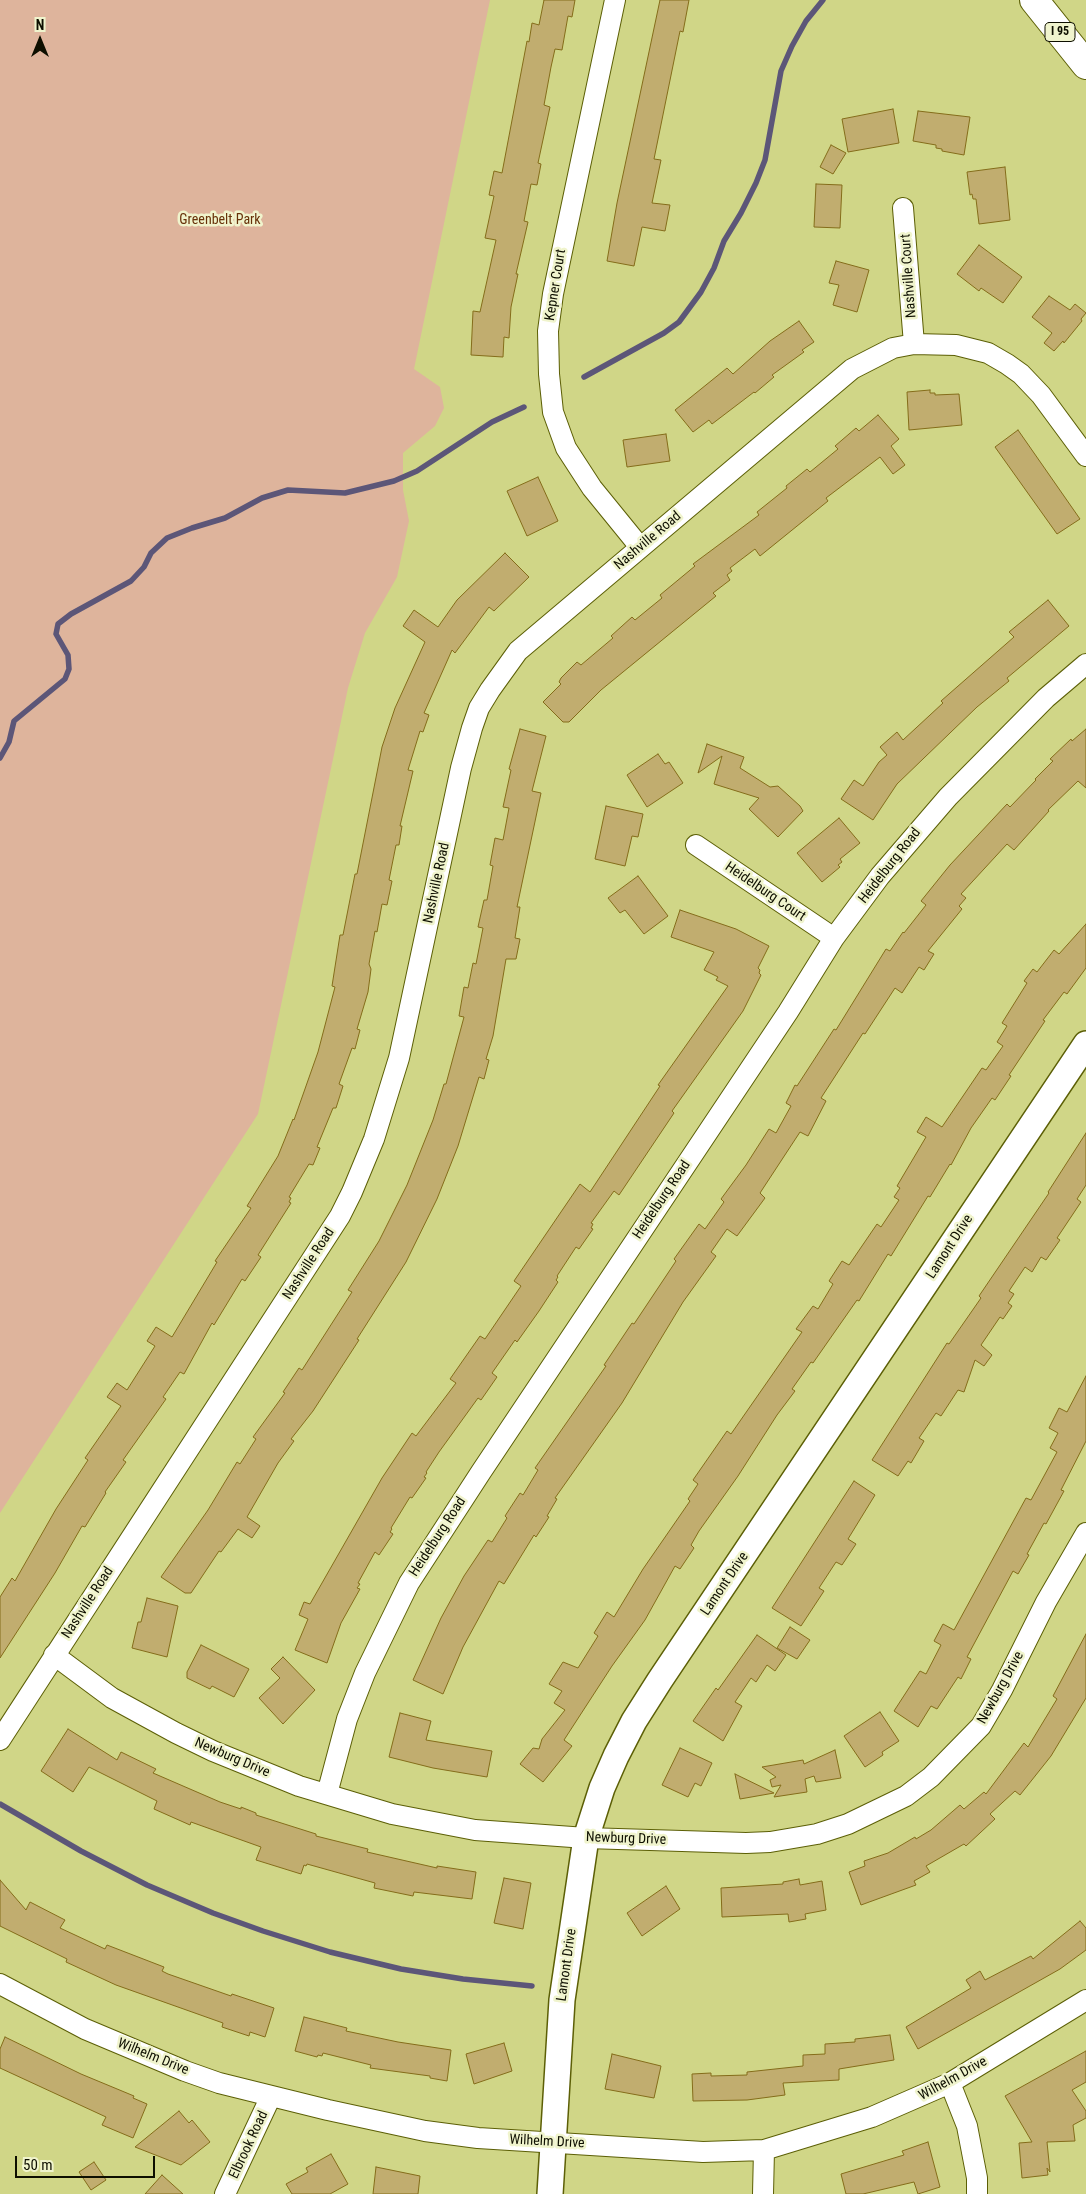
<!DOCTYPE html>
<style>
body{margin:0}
#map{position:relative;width:1086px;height:2194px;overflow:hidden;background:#d0d687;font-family:"Roboto Condensed",sans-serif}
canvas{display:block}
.north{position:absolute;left:15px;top:15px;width:50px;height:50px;-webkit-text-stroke:4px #f0f4cd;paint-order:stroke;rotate:0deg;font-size:14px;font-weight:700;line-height:20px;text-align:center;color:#0e0f00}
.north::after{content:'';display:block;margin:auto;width:18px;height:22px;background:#0e0f00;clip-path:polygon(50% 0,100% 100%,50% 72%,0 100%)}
.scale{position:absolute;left:15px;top:2156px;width:140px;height:22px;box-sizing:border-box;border:2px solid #0e0f00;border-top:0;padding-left:6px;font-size:15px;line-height:18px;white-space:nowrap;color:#0e0f00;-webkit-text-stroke:4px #f0f4cd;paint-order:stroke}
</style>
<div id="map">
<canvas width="1086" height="2194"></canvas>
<div class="north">N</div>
<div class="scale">50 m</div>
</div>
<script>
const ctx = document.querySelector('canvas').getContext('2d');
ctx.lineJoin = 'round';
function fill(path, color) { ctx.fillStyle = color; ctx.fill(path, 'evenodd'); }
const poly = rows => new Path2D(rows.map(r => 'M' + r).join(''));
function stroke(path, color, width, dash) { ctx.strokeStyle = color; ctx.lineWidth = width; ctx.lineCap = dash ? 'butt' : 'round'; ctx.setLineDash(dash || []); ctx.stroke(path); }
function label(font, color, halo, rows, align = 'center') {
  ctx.font = font + ' "Roboto Condensed",sans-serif'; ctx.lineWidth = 5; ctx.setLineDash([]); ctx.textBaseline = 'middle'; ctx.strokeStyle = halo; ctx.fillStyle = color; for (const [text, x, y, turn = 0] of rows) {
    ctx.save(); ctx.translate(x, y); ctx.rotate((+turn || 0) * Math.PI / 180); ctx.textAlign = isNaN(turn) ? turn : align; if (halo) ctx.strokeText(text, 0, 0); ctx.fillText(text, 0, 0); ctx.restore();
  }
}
fill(poly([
 [0,0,490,0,414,369,440,387,444,408,435,426,403,453,403,490,409,521,397,577,365,633,348,688,258,1114,0,1513]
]), '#deb49c');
stroke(poly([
 [584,377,664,333,679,322,701,292,714,268,724,241,741,213,756,183,765,160,781,71,792,46,806,21,823,0],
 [0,758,9,742,14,721,65,679,69,669,68,655,56,634,58,624,71,614,131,581,144,567,151,553,167,538,192,528,225,518,262,498,288,490,345,493,394,481,417,471,492,422,524,407],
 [0,1804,81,1851,147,1885,213,1913,263,1931,330,1952,401,1969,463,1979,532,1986]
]), '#5c5678', 5.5);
const building = poly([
 [544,0,575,0,572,17,568,16,562,50,555,49,551,67,544,105,550,107,538,163,541,164,537,185,531,184,524,221,528,222,516,274,518,274,511,307,509,338,504,337,503,357,471,355,473,311,480,312,496,240,485,238,494,196,489,195,494,171,502,173,527,41,529,42,532,23,539,25,544,0],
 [660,0,689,0,683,32,680,31,654,159,661,160,652,203,670,205,665,231,642,227,634,266,607,261,617,203,660,0],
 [893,109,899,143,848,152,842,119,893,109],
 [918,111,970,117,964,155,942,151,942,149,936,148,936,145,913,141,918,111],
 [831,145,846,153,833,174,820,167,831,145],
 [1005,167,1010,220,979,224,976,199,973,199,972,194,970,195,967,172,1005,167],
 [816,184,842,185,840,228,814,227,816,184],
 [979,245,1022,277,1003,303,981,288,979,291,957,274,979,245],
 [836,261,869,270,857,312,833,305,839,285,829,283,836,261],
 [1049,296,1070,310,1075,304,1086,313,1081,319,1082,321,1064,343,1063,341,1054,351,1044,343,1052,333,1032,317,1049,296],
 [799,321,814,342,802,350,804,352,772,375,774,377,755,393,754,392,712,424,709,420,693,432,675,410,727,368,733,374,770,341,799,321],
 [930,390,930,393,935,393,935,395,959,394,962,425,909,430,907,392,930,390],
 [878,415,899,439,891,446,905,465,893,474,880,457,826,498,828,501,760,556,755,549,730,568,732,571,727,575,730,580,713,593,716,596,601,690,569,722,563,722,543,702,561,684,559,682,561,678,577,662,581,665,613,638,611,636,632,617,635,620,662,598,660,595,695,566,693,564,759,515,757,512,787,488,786,486,807,469,810,472,838,449,835,446,856,428,859,431,878,415],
 [1018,430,1080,519,1057,534,995,447,1018,430],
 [666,434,670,461,627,467,623,440,666,434],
 [538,477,558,521,527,536,507,491,538,477],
 [505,553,529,577,494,611,489,607,455,653,452,650,424,713,429,715,423,732,420,731,408,770,413,771,400,826,402,826,399,845,396,845,389,880,392,881,387,905,382,904,377,932,375,931,369,964,371,969,368,992,357,1029,360,1030,355,1049,352,1048,339,1084,343,1086,336,1108,333,1108,317,1147,320,1148,313,1165,309,1164,289,1197,291,1198,289,1202,291,1203,258,1255,261,1257,245,1281,242,1279,214,1325,212,1323,184,1374,180,1372,163,1397,166,1399,123,1460,126,1462,105,1492,106,1493,85,1527,82,1526,55,1573,0,1658,0,1597,12,1578,15,1581,56,1509,88,1460,85,1458,121,1406,107,1397,117,1383,127,1390,155,1346,147,1341,156,1327,172,1337,217,1262,215,1261,251,1208,247,1206,278,1156,293,1119,294,1120,318,1052,335,987,332,986,340,935,343,935,355,874,357,874,382,747,395,708,425,642,403,626,414,610,438,627,457,600,505,553],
 [1048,600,1069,626,1007,678,1009,681,977,707,897,784,873,820,841,799,854,780,863,786,879,762,887,755,880,747,897,732,903,740,943,703,941,701,1014,637,1009,632,1048,600],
 [520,729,546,736,532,791,541,793,517,907,520,907,515,938,520,939,516,959,506,959,493,1036,486,1059,489,1060,484,1079,479,1077,458,1146,437,1199,406,1262,357,1339,359,1340,313,1411,291,1439,294,1441,278,1463,247,1517,260,1526,252,1538,238,1529,221,1552,219,1551,191,1593,185,1593,161,1577,208,1510,237,1462,240,1464,256,1439,253,1437,285,1393,283,1392,299,1368,302,1370,352,1292,348,1290,379,1241,407,1185,433,1120,444,1084,446,1084,464,1017,459,1016,464,987,468,988,473,963,476,964,483,928,478,927,484,900,487,900,493,866,490,865,495,838,503,840,509,808,503,807,511,770,509,769,520,729],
 [1086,729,1086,788,1078,781,1048,810,1049,811,1014,850,1007,844,961,894,966,898,959,906,962,909,928,951,934,954,924,970,919,967,902,993,895,988,865,1034,863,1033,821,1098,826,1101,808,1136,800,1132,760,1193,765,1198,737,1236,727,1229,711,1252,716,1256,683,1302,622,1403,555,1498,557,1499,547,1516,549,1517,536,1537,534,1535,504,1584,499,1581,463,1647,443,1694,413,1680,441,1618,464,1576,488,1540,492,1542,507,1518,505,1516,520,1493,523,1495,538,1470,535,1468,606,1366,604,1365,632,1323,634,1324,676,1261,674,1259,699,1224,705,1229,724,1202,721,1199,746,1165,769,1129,776,1133,791,1106,786,1103,795,1085,797,1086,834,1029,836,1030,886,949,890,951,903,932,904,933,926,905,921,901,950,865,1007,804,1010,807,1036,780,1035,779,1053,761,1050,759,1071,739,1072,741,1086,729],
 [707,744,744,757,740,768,770,787,778,786,800,806,803,811,778,837,749,809,759,798,714,784,722,756,698,773,707,744],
 [658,754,665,764,669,762,683,783,647,807,627,775,658,754],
 [606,806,643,814,638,837,632,836,625,866,595,859,606,806],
 [839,818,860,843,840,859,842,862,838,865,840,867,822,882,797,853,839,818],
 [638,876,668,916,644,934,625,910,620,913,608,898,638,876],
 [680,910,736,929,769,946,758,968,760,970,759,973,761,975,743,1011,672,1111,674,1113,619,1195,614,1191,591,1223,593,1224,591,1228,593,1229,579,1249,576,1247,557,1276,558,1277,556,1280,558,1282,539,1311,517,1342,515,1340,492,1373,497,1377,481,1400,478,1398,439,1452,426,1472,427,1473,424,1477,426,1478,412,1498,410,1497,391,1528,392,1529,390,1532,393,1534,379,1555,375,1552,358,1583,360,1584,357,1588,360,1589,341,1623,327,1663,295,1650,308,1619,299,1615,304,1602,310,1604,382,1478,412,1433,416,1436,456,1383,450,1379,480,1336,485,1339,521,1286,514,1281,580,1184,590,1192,660,1086,658,1085,728,986,716,980,718,977,704,970,714,952,671,937,680,910],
 [1086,924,1086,968,1067,994,1064,992,1043,1020,1045,1021,1009,1075,1011,1076,995,1100,992,1098,971,1128,951,1165,950,1164,930,1197,928,1196,891,1256,888,1254,859,1301,857,1300,813,1363,811,1362,792,1389,795,1391,777,1415,738,1476,699,1531,691,1545,694,1548,680,1569,675,1566,645,1620,612,1666,564,1740,572,1746,543,1782,520,1764,533,1748,539,1749,542,1739,565,1710,554,1703,562,1691,549,1684,563,1662,578,1668,598,1636,594,1633,607,1612,614,1617,643,1569,690,1501,688,1499,698,1484,693,1480,727,1431,731,1434,802,1332,796,1329,813,1306,818,1309,833,1284,829,1281,842,1261,849,1265,877,1224,881,1227,899,1200,894,1197,900,1188,897,1186,926,1137,917,1132,926,1117,942,1127,982,1068,986,1070,1003,1046,997,1042,1007,1026,1002,1023,1027,983,1024,981,1033,969,1037,972,1054,950,1059,954,1086,924],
 [1086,1133,1086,1185,1077,1199,1081,1202,1057,1238,1060,1240,1046,1260,1041,1257,1032,1272,1025,1267,1009,1291,1014,1294,1008,1303,1012,1306,1003,1319,1000,1317,981,1345,992,1355,984,1366,975,1360,964,1392,958,1390,941,1416,936,1413,919,1438,924,1441,911,1463,908,1461,898,1476,872,1460,947,1343,949,1344,981,1298,979,1296,1049,1193,1048,1192,1086,1133],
 [1086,1376,1086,1441,1061,1490,1064,1491,1046,1524,1044,1523,1027,1554,1029,1555,1018,1574,1013,1571,967,1657,971,1659,961,1679,958,1677,937,1709,931,1706,918,1727,894,1711,920,1671,926,1674,941,1645,934,1641,943,1624,954,1630,1026,1498,1031,1500,1057,1452,1050,1448,1058,1433,1049,1428,1059,1408,1067,1412,1086,1376],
 [854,1481,875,1495,848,1539,856,1544,842,1565,836,1562,819,1588,824,1591,801,1626,772,1608,854,1481],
 [147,1598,178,1606,167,1657,132,1648,138,1622,141,1622,147,1598],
 [790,1627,810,1640,797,1659,777,1648,790,1627],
 [1086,1634,1086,1698,1051,1756,1020,1795,1015,1791,990,1814,995,1819,966,1846,964,1844,926,1866,930,1872,914,1881,916,1885,861,1905,849,1872,865,1866,864,1861,888,1853,915,1837,916,1839,931,1830,960,1805,964,1809,984,1792,986,1794,1024,1743,1028,1747,1057,1699,1053,1696,1086,1634],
 [757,1635,786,1655,775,1671,767,1665,756,1682,751,1678,735,1702,742,1706,723,1741,693,1721,716,1688,718,1690,757,1635],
 [201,1645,249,1669,234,1697,212,1686,210,1689,187,1678,187,1672,201,1645],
 [283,1657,315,1690,283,1724,259,1698,280,1678,271,1669,283,1657],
 [880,1712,899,1741,882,1752,883,1755,865,1767,844,1736,880,1712],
 [400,1713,431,1721,426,1740,492,1751,487,1777,433,1768,389,1757,400,1713],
 [68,1729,117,1760,121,1752,156,1769,153,1773,220,1802,241,1809,241,1807,256,1813,256,1815,316,1834,316,1836,368,1849,367,1852,437,1868,437,1866,476,1872,472,1899,414,1892,413,1896,374,1888,375,1883,307,1864,306,1866,304,1865,301,1874,256,1860,261,1847,191,1822,190,1825,154,1809,157,1801,89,1767,73,1792,41,1771,68,1729],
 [680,1748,712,1763,701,1786,695,1783,688,1797,662,1785,680,1748],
 [835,1750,841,1778,816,1782,814,1776,805,1779,807,1792,774,1797,781,1785,772,1787,770,1780,776,1777,762,1767,803,1760,804,1764,835,1750],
 [735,1774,774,1793,740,1799,735,1774],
 [504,1878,531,1883,523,1929,494,1923,504,1878],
 [799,1879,800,1885,822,1881,826,1910,805,1914,806,1919,789,1922,788,1914,722,1917,721,1888,783,1884,783,1882,799,1879],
 [0,1880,26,1910,30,1902,65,1920,60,1928,105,1949,107,1945,164,1967,162,1971,168,1974,231,1996,232,1994,274,2008,265,2037,250,2032,249,2036,222,2027,223,2023,116,1985,66,1962,67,1959,0,1926,0,1880],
 [666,1886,680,1909,642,1936,627,1913,666,1886],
 [1080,1921,1086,1928,1086,1950,1060,1969,918,2049,906,2027,971,1988,966,1980,980,1971,985,1980,1031,1956,1033,1959,1080,1921],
 [304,2017,347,2028,346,2031,398,2042,451,2050,447,2081,430,2078,430,2076,370,2068,371,2065,323,2053,322,2056,318,2055,317,2057,295,2051,304,2017],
 [890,2035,894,2060,839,2069,839,2080,783,2083,785,2095,747,2100,693,2101,692,2074,711,2073,711,2076,747,2075,747,2072,803,2066,803,2055,825,2054,825,2044,855,2042,855,2039,890,2035],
 [5,2037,81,2074,134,2096,133,2098,147,2104,133,2138,102,2125,106,2117,0,2068,0,2049,5,2037],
 [504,2043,512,2071,474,2084,466,2054,504,2043],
 [1086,2051,1086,2082,1072,2090,1086,2111,1086,2118,1073,2125,1075,2141,1047,2142,1050,2172,1047,2168,1048,2175,1022,2178,1019,2143,1032,2142,1005,2096,1086,2051],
 [612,2054,661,2066,654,2098,605,2089,612,2054],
 [179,2111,189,2123,192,2120,210,2142,181,2165,135,2147,179,2111],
 [928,2142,940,2187,918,2194,914,2182,863,2194,846,2194,841,2174,904,2155,902,2151,928,2142],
 [331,2154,348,2184,330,2194,292,2194,286,2184,308,2172,306,2168,331,2154],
 [94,2162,106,2180,91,2190,79,2172,94,2162],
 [376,2167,420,2176,418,2194,373,2194,376,2167],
 [162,2175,183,2194,145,2194,162,2175]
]);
fill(building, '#c1ad6f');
stroke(building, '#846c1a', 1);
const minor = poly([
 [615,0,553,294,548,331,549,374,553,412,566,448,592,488,640,547],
 [903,208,914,344],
 [696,845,834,938],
 [54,1655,112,1698,176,1733,213,1751,299,1786,392,1814,475,1830,586,1838,746,1843,770,1842,817,1834,848,1824,906,1796,931,1777,981,1726,1002,1690,1046,1602,1086,1533],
 [0,1740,340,1216,352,1192,374,1139,399,1058,461,768,472,728,479,708,490,690,518,651,852,369,893,348,914,344,956,345,988,353,1007,364,1021,374,1041,395,1086,456],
 [327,1794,347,1719,365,1673,409,1583,481,1472,788,1012,834,938,880,876,948,797,1046,698,1086,664],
 [0,1984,85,2029,185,2071,219,2083,328,2110,425,2131,478,2138,703,2152,764,2150,872,2117,950,2083,1086,2000],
 [950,2083,967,2126,977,2178,977,2194],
 [225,2194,271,2096],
 [763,2194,764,2150]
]);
const tertiary = poly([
 [550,2194,562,2000,586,1838,602,1788,616,1756,634,1721,660,1680,1086,1044]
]);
const motorway = poly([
 [1034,0,1086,65]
]);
stroke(minor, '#5c5f06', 22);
stroke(tertiary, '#5c5f06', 28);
stroke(motorway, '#5c5f06', 30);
stroke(minor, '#fff', 20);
stroke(tertiary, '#fff', 25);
stroke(motorway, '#fff', 28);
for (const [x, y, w] of [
 [1060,32,30]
]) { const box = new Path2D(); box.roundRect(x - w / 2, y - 9.5, w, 19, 4); ctx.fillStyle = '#f0f4cd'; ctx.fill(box); stroke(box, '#0e0f00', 1); }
label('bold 12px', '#0e0f00', null, [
 ["I 95",1060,32]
]);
label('14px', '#673109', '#f0f4cd', [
 ["Greenbelt Park",220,220]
]);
label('14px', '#0e0f00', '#f0f4cd', [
 ["Nashville Court",909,276,-94],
 ["Kepner Court",556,285,-81],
 ["Nashville Road",648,541,-40],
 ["Heidelburg Road",890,866,-52],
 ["Nashville Road",437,883,-78],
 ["Heidelburg Court",765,892,34],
 ["Heidelburg Road",662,1200,-56],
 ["Lamont Drive",950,1247,-57],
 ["Nashville Road",309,1264,-57],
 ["Heidelburg Road",438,1537,-57],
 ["Lamont Drive",725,1584,-56],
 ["Nashville Road",88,1603,-57],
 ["Newburg Drive",1001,1688,-61],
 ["Newburg Drive",232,1758,23],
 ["Newburg Drive",626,1839,2],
 ["Lamont Drive",567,1965,-82],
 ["Wilhelm Drive",153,2057,22],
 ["Wilhelm Drive",953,2079,-29],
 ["Wilhelm Drive",547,2142,3],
 ["Elbrook Road",249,2145,-65]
]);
</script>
